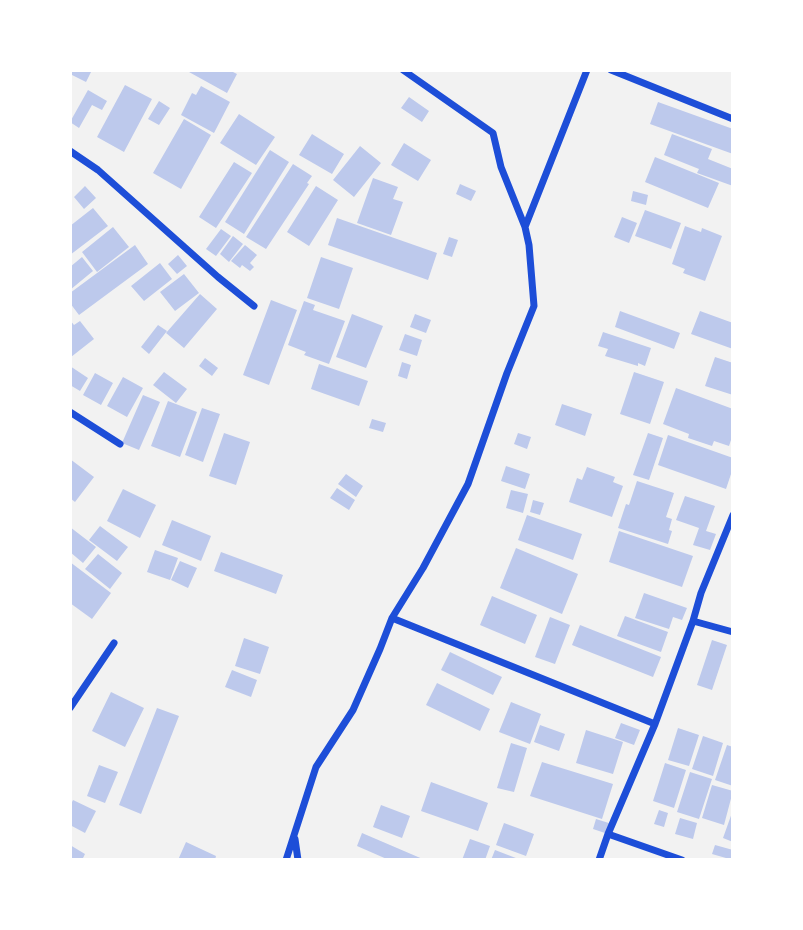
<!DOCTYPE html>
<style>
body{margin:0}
#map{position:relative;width:803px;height:930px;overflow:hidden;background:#f2f2f2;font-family:Jost,sans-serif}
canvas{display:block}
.frame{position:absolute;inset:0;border:72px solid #fff;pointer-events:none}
</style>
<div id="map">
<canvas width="803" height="930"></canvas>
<div class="frame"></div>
</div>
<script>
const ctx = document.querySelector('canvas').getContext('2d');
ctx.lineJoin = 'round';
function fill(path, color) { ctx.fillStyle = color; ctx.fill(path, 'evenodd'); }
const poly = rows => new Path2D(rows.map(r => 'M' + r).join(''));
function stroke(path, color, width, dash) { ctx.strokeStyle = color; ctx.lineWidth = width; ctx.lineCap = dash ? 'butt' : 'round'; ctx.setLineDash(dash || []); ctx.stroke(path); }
fill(poly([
 [70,70,92,70,86,82,70,74],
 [190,70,229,70,237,74,227,93,189,72],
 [125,85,152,99,124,152,97,137],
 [201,86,230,102,214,133,181,115,192,93,196,95],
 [88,90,107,101,102,110,92,105,79,128,70,122],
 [409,97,429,111,422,122,401,108],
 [159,101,170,108,159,125,148,119],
 [658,102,733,129,733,154,650,124],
 [239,114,275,137,256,165,220,143],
 [184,119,211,135,181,189,153,173],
 [312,134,344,154,332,174,299,155],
 [672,134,712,149,708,159,733,169,733,186,697,173,699,169,664,155],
 [404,143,431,160,418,181,391,165],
 [360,146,381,163,354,197,333,180],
 [270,150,289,162,244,234,225,222],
 [655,157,719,183,708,208,645,182],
 [234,162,252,173,216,228,199,217],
 [293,164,312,176,307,183,309,184,266,249,246,237],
 [373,178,398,187,393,199,403,202,391,235,357,223],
 [460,184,476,191,471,201,456,194],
 [85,186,96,198,84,209,74,197],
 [316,186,338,200,309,246,287,232],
 [633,191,648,195,646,205,631,201],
 [93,208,108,226,70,255,70,226],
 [645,210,681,223,671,249,635,236],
 [622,217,637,223,629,243,614,237],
 [337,218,437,253,428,280,328,245],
 [685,226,701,232,702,228,722,236,705,281,683,273,685,269,672,264],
 [113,227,129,247,97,272,82,252],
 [221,229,231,236,216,256,206,249],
 [233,236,243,244,229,262,220,254],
 [449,237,458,240,452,257,443,254],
 [135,245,148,264,79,315,70,303,70,293],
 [245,245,257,255,250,263,254,267,250,271,242,265,240,268,231,261],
 [178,255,187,266,177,274,168,264],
 [82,257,93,271,70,290,70,267],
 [321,257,353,268,339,309,307,298],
 [160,263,172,279,144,301,131,286],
 [184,274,199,293,175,311,160,292],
 [200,294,217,309,184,348,166,333],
 [271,300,297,310,269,385,243,375],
 [304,301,315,305,313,310,345,321,329,364,304,355,306,352,288,345],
 [620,311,680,333,674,349,615,327],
 [700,311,733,323,733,349,691,334],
 [352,314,383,326,366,368,336,357],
 [415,314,431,320,426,333,410,327],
 [70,320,74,325,80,321,94,339,71,357,70,355],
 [158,325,167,331,149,354,141,347],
 [603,332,651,348,645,366,638,363,638,366,605,356,608,349,598,346],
 [405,334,422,340,417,356,399,350],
 [715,357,733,363,733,395,705,386],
 [205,358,218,368,212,376,199,366],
 [402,362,411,365,407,379,398,376],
 [319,364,368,381,359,406,311,389],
 [70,366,88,378,80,391,70,385],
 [164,372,187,389,176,403,153,385],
 [634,372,664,382,650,424,620,414],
 [95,373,113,383,101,405,83,395],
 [123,377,143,388,127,417,107,406],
 [676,388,733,409,733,434,729,446,714,441,712,446,688,438,689,434,663,424],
 [143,395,160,402,139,450,122,443],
 [168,401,197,412,180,457,151,446],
 [562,404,592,414,585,436,555,425],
 [202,408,220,414,203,462,185,455],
 [372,419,386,423,383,432,369,428],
 [224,433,250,442,236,485,209,476],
 [518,433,531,437,527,449,514,444],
 [648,433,663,438,649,480,633,475],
 [668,435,733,458,733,468,726,489,658,465],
 [70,459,94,477,75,502,70,498],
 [506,466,530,474,525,489,501,481],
 [587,467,615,477,613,482,623,486,612,517,569,502,577,478,582,480],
 [346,474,363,486,356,497,338,484],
 [637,481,674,493,666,517,672,519,669,530,672,531,668,544,618,528,626,504,629,505],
 [337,488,355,500,349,510,330,498],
 [123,489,156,505,140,538,107,521],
 [511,490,528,494,523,513,506,508],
 [685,496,715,506,706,531,716,534,710,550,693,545,699,528,676,520],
 [533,500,544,503,540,515,530,512],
 [527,515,582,534,573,560,518,540],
 [172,520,211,536,201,561,162,545],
 [100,526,128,547,117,561,89,540],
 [70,527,96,547,83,563,70,552],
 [619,531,693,556,682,587,609,562],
 [516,548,578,574,562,614,500,588],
 [155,550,178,558,170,580,147,572],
 [221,552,283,575,276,594,214,571],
 [98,554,122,573,110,589,85,569],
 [180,561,197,568,188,588,171,580],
 [70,562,111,593,92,619,70,603],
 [644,593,687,608,682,620,673,617,669,629,635,618],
 [492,596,537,615,525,644,480,625],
 [625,616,668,632,661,652,617,636],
 [550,617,570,625,555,664,535,657],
 [580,625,661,657,653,677,572,645],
 [244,638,269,647,260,674,235,666],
 [712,640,727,645,712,690,697,685],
 [450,652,502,677,493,695,441,670],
 [232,670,257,680,251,697,225,687],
 [437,683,490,709,480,731,426,705],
 [111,692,144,708,125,747,92,731],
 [511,702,541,714,530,744,499,732],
 [157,708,179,716,141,814,119,805],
 [621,723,640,730,634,745,615,738],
 [540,725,565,734,559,751,534,742],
 [678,728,699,735,689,766,668,760],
 [586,730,623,742,613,774,576,763],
 [703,736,723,743,713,776,692,769],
 [511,743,527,748,514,792,497,788],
 [727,745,733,747,733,786,715,780],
 [542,762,613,784,602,819,530,796],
 [665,763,686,770,674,808,653,801],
 [99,765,118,772,105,803,87,796],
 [690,772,712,779,699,819,677,812],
 [431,782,488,803,478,831,421,811],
 [712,785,733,791,724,825,702,818],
 [73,800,96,811,85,833,70,825,70,806],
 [381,805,410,816,402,838,373,827],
 [659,810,668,813,664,827,654,824],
 [733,810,733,842,723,838],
 [680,818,697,823,693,839,675,834],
 [596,819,612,824,608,834,593,829],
 [504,823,534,834,526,856,496,845],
 [362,833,425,860,389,860,357,846],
 [470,839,490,846,485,860,462,860],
 [186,842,216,856,215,860,178,860],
 [70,845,85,854,82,860,70,860],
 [715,845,733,850,733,860,712,854],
 [495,850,521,860,491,860]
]), '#bdc9ec');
stroke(poly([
 [403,70,493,133,501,167,525,227],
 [611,70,733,119],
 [70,151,98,170,218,277,254,306],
 [70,412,120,444],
 [392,618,655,724],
 [693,621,733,632],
 [70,708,114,643],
 [608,834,682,860],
 [295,839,298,860],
 [286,860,316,767,353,710,380,649,392,618,423,568,468,484,507,373,534,306,529,245,525,227,587,70],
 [599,860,608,834,655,724,693,621,701,593,733,515]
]), '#1d4ed8', 7);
</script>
